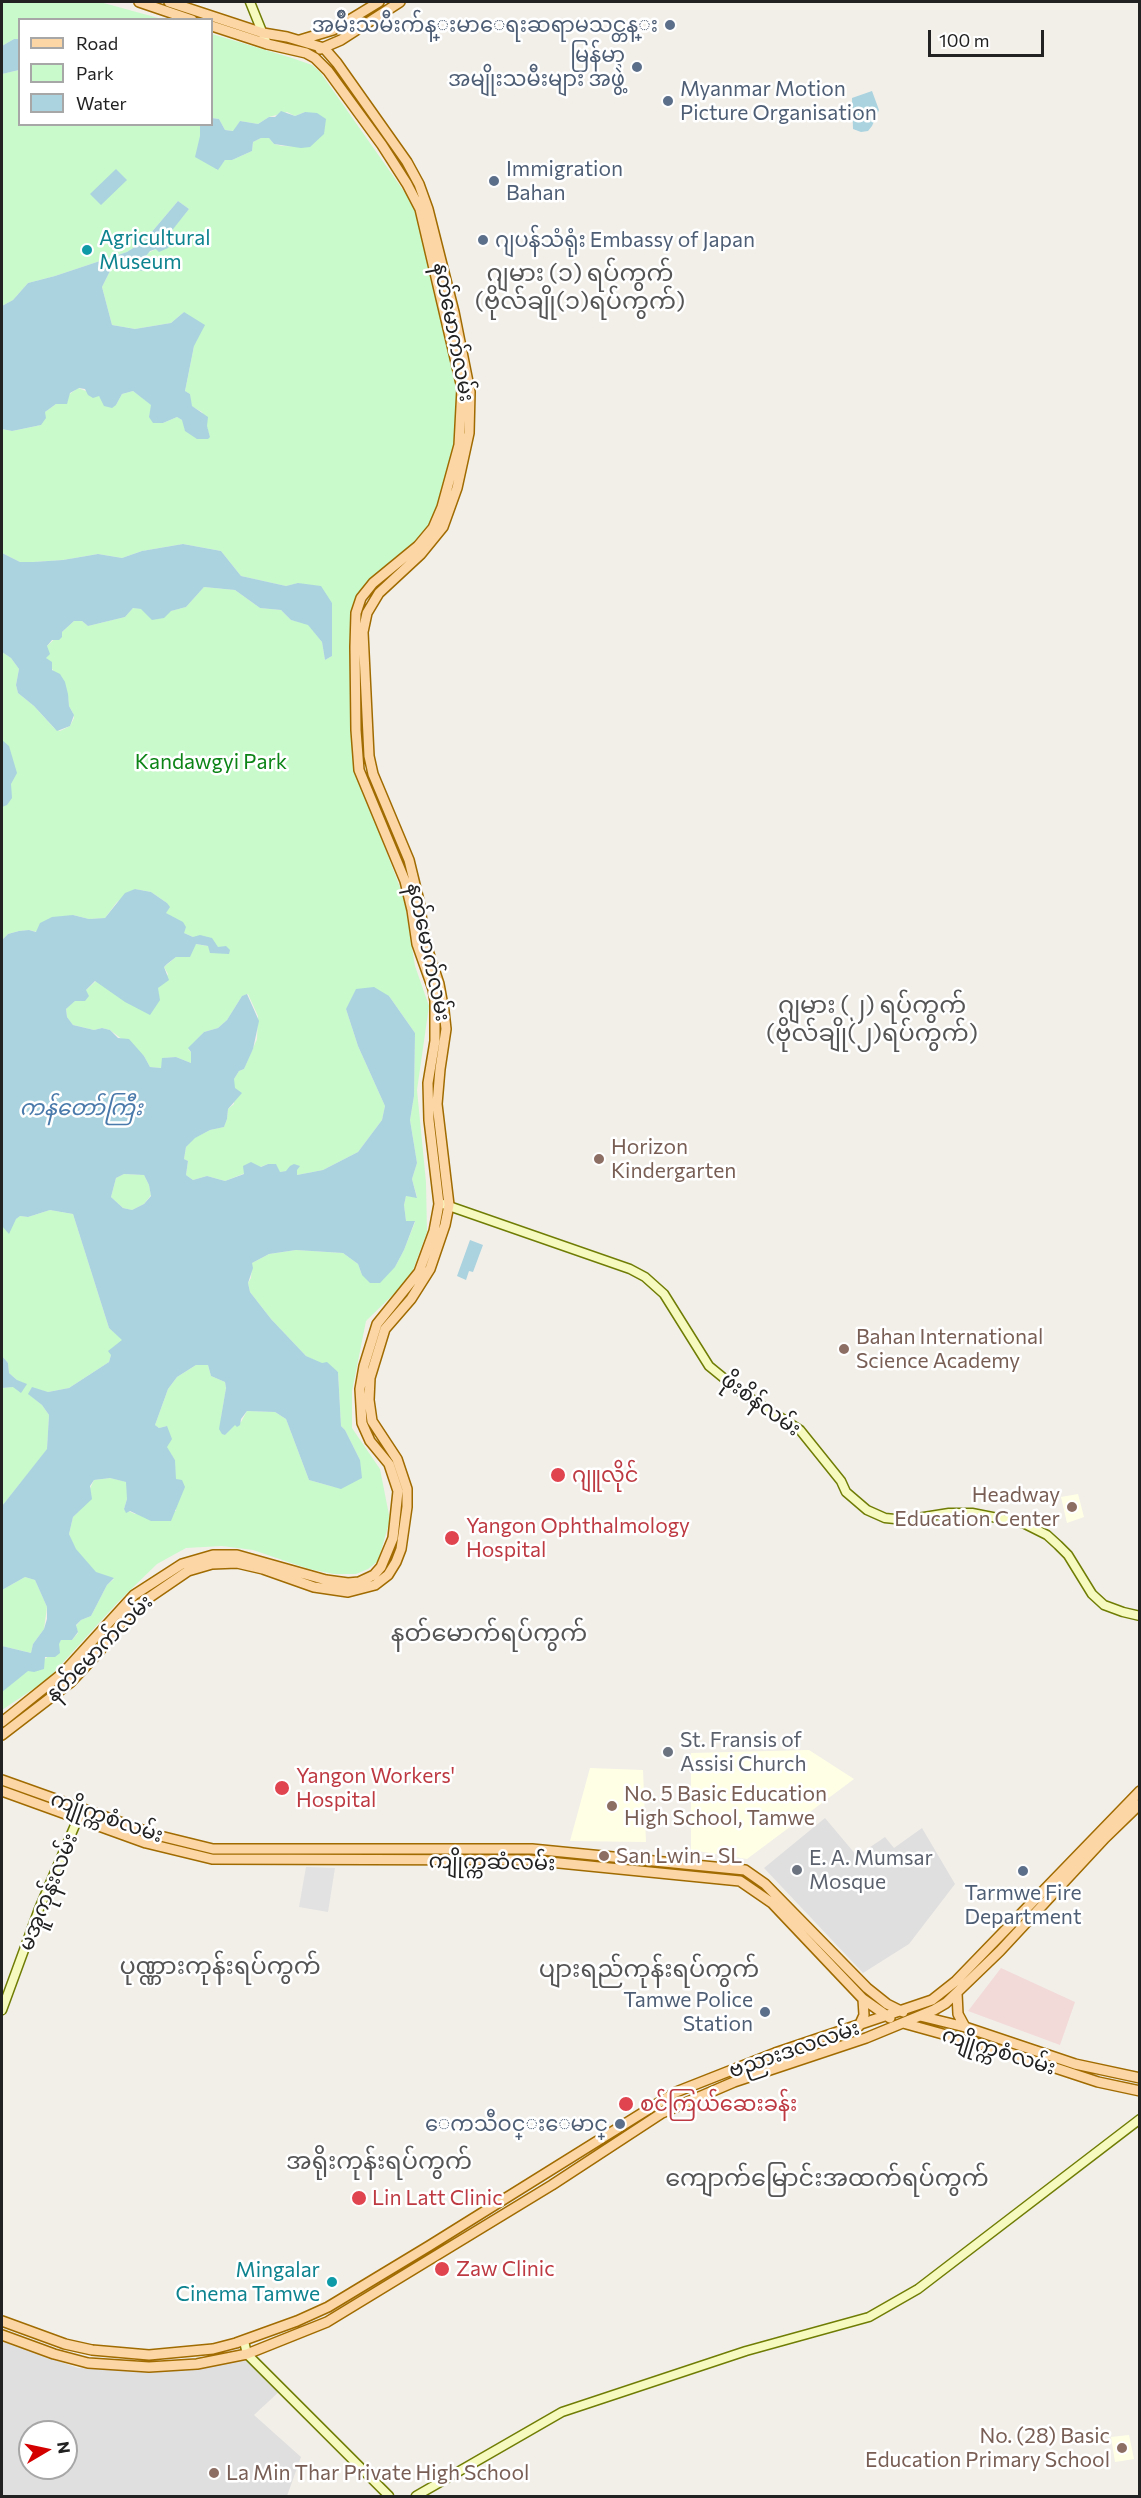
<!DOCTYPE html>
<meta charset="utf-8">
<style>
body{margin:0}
#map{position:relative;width:1141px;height:2498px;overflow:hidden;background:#f2efe9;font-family:Commissioner,sans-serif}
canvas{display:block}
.frame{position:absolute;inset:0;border:3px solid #222;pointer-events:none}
.legend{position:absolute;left:18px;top:18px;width:195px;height:108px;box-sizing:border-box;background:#fff;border:2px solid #a7a7a7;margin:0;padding:8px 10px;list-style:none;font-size:18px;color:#222}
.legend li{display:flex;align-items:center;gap:12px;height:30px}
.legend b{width:30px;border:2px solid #a7a7a7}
.north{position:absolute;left:18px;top:2420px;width:60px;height:60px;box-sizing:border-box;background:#fff;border:2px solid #a7a7a7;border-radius:50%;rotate:81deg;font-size:16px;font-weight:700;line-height:24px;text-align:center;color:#222}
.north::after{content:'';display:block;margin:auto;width:21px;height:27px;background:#d40000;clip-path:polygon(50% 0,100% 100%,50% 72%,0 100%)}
.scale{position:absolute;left:928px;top:30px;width:116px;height:27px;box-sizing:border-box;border:3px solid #222;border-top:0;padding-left:8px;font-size:18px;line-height:21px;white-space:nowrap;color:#222;-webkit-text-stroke:4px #fff;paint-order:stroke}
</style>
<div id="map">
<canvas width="1141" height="2498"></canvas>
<div class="frame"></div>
<ul class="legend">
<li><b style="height:8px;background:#fcd6a4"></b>Road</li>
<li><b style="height:16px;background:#c8facc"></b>Park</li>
<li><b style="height:16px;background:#aad3df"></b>Water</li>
</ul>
<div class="north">N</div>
<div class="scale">100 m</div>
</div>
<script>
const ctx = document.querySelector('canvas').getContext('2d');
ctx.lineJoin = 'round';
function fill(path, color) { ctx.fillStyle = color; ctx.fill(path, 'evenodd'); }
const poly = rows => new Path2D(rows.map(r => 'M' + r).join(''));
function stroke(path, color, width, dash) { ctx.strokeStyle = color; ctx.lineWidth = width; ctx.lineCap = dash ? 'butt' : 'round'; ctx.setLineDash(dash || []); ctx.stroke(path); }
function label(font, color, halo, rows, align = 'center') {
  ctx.font = font + ' Commissioner,"Noto Sans Myanmar",sans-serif'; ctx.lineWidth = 5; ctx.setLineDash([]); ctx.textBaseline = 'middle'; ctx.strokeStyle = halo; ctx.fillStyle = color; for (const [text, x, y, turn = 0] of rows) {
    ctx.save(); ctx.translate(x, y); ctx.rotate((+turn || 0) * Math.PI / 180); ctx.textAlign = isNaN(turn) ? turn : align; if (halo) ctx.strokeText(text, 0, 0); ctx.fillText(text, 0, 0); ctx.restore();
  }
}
fill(poly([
 [825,1818,857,1856,885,1837,894,1848,922,1828,955,1884,909,1944,863,1973,764,1868],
 [2,2341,78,2368,155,2370,247,2355,282,2389,254,2415,301,2457,287,2496,2,2496],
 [30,2432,66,2432,66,2468,30,2468]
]), '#e0dfdf');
fill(poly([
 [1001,1968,1075,2002,1060,2045,968,2011]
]), '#f2dad9');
fill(poly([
 [1078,1494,1084,1517,1067,1523,1061,1497],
 [809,1750,854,1779,747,1859,691,1850,691,1753],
 [590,1768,643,1770,646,1842,570,1841],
 [1129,2435,1134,2459,1115,2462,1111,2437]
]), '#ffffe5');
fill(poly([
 [2,2,100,2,162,19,20,20,19,39,14,39,2,46],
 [212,34,292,58,312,65,320,72,415,207,460,394,457,445,432,523,407,552,374,575,352,606,350,682,353,764,404,898,415,966,429,1006,417,1090,426,1182,427,1232,410,1278,366,1321,352,1391,352,1428,380,1469,390,1520,378,1561,368,1569,356,1574,334,1574,309,1569,253,1550,222,1546,186,1548,157,1564,119,1601,48,1679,2,1710,2,1692,11,1682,49,1656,61,1640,72,1640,78,1633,76,1626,81,1620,91,1616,107,1585,114,1579,96,1573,75,1549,69,1534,73,1517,80,1510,94,1480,110,1478,127,1482,127,1499,124,1509,135,1514,176,1511,175,1460,166,1447,167,1426,159,1428,155,1425,168,1389,177,1377,196,1365,208,1365,211,1376,225,1382,226,1388,221,1418,225,1435,235,1424,241,1422,247,1411,275,1412,286,1419,309,1480,334,1487,360,1460,345,1430,341,1426,338,1372,306,1356,271,1319,250,1292,248,1283,251,1278,252,1263,269,1254,296,1250,343,1253,358,1264,362,1275,395,1267,404,1250,415,1222,406,1221,404,1205,406,1196,417,1197,412,1179,417,1163,410,1120,414,1096,415,1033,389,996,346,1009,358,1046,385,1106,382,1120,358,1152,323,1170,297,1175,297,1170,280,1172,268,1164,225,1181,207,1176,193,1180,186,1175,188,1161,184,1159,186,1147,194,1138,210,1130,224,1127,227,1119,228,1109,234,1104,234,1079,239,1071,244,1069,257,1039,258,1016,248,994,242,996,227,1020,218,1028,204,1032,188,1049,191,1052,191,1063,176,1057,163,1058,161,1068,150,1067,144,1056,110,1030,102,1028,94,1030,73,1025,67,1017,66,1009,96,981,103,985,158,988,168,974,164,967,176,957,196,944,218,948,184,933,173,918,166,913,167,903,151,892,135,889,117,902,105,918,89,919,73,915,37,932,29,930,19,931,8,934,2,940,2,652,11,658,19,669,16,685,18,693,34,706,54,728,60,731,70,726,74,718,73,713,69,706,68,697,46,658,47,646,74,621,82,621,88,626,125,617,133,608,171,611,186,607,204,587,235,590,260,608,281,610,291,620,308,624,322,642,325,660,332,656,332,603,299,583,286,586,241,576,221,551,183,544,142,551,122,558,98,554,63,560,33,562,20,562,2,553,2,429,12,431,41,425,45,412,78,388,99,396,103,401,116,405,122,394,133,391,152,405,149,417,163,423,177,417,210,437,202,412,191,406,190,394,185,391,194,346,184,312,171,323,135,329,112,325,102,287,112,267,119,262,129,263,156,249,189,209,178,201,145,240,127,252,55,276,28,283,13,300,2,306,2,74,19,70,20,124,200,125,200,136,217,170,225,160,232,160,252,151,253,142,261,138,269,138,274,144,282,146,310,147,305,112,295,116,287,112,269,117,258,124,240,121,234,131,225,130,219,119,212,118],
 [124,1174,144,1175,149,1185,151,1195,144,1204,132,1210,123,1208,111,1197,116,1178],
 [50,1210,73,1214,109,1328,123,1340,111,1355,109,1362,69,1388,48,1392,32,1388,29,1394,42,1405,49,1415,47,1450,2,1506,2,1388,13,1387,17,1380,9,1373,8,1363,2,1356,2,1226,4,1227,20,1216,28,1217],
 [25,1577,35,1580,47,1607,44,1629,33,1644,31,1653,2,1646,2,1590]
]), '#c8facc');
fill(poly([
 [306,1867,335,1868,328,1912,299,1907]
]), '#e2e2e2');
fill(poly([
 [14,39,19,39,19,70,2,74,2,46],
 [872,91,879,110,872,126,868,131,861,132,853,129,852,98],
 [281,111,295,116,305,112,317,113,326,119,324,134,310,147,301,148,274,144,269,138,261,138,253,142,252,151,232,160,225,160,218,170,195,157,200,136,200,125,212,124,212,118,219,119,225,130,233,131,240,121,258,124,269,117,275,117],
 [116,169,127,180,101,205,90,194],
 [178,201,189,209,170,233,172,241,168,248,159,252,156,249,150,251,146,256,150,265,143,271,134,269,129,263,119,263,112,267,102,287,112,325,135,329,171,323,184,312,205,325,194,346,185,391,190,394,192,406,208,417,207,426,210,437,208,439,197,439,185,431,182,420,177,417,163,423,153,423,149,417,151,405,133,391,122,394,116,405,112,408,104,406,99,396,93,398,88,395,85,389,79,388,70,393,67,404,56,404,45,412,46,418,41,425,12,431,2,429,2,306,13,300,28,283,55,276,127,252,145,240],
 [183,544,221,551,241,576,286,586,298,583,321,586,332,603,332,656,325,660,322,642,308,625,291,620,281,610,260,608,235,590,204,587,186,607,171,611,164,618,152,620,141,609,133,608,125,617,88,626,82,621,74,621,62,632,62,637,59,640,52,640,47,646,50,654,46,658,52,662,52,670,60,674,65,682,68,694,69,706,74,715,70,726,57,731,34,706,18,693,16,685,19,669,11,658,2,652,2,553,20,562,33,562,63,560,98,554,122,558,142,551],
 [2,740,9,746,17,773,11,784,12,798,7,805,2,807],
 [135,889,151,892,167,903,170,907,166,913,183,922,186,927,184,933,193,937,200,935,212,938,218,947,226,946,230,950,229,954,210,953,208,946,196,944,190,957,176,957,167,964,164,967,169,980,158,988,160,1000,150,1015,125,1002,95,981,86,990,89,996,85,1001,75,1001,66,1009,67,1017,73,1025,94,1030,102,1028,110,1030,118,1038,129,1039,144,1056,150,1067,161,1068,162,1058,176,1057,191,1063,191,1052,188,1048,204,1032,218,1028,227,1020,242,996,247,994,259,1021,253,1049,244,1069,239,1071,234,1079,235,1088,242,1093,228,1109,227,1119,224,1127,210,1130,195,1138,186,1147,184,1159,188,1161,186,1175,193,1180,207,1176,225,1181,244,1174,243,1166,251,1162,261,1167,268,1164,276,1164,280,1172,286,1171,290,1166,294,1164,300,1166,297,1170,297,1175,323,1170,358,1152,382,1120,385,1106,358,1046,346,1009,356,989,374,987,389,996,415,1033,414,1096,410,1120,417,1163,412,1179,417,1198,406,1196,404,1205,406,1221,415,1221,404,1250,395,1267,380,1283,370,1283,362,1275,358,1264,343,1253,296,1250,269,1254,252,1263,253,1268,248,1283,250,1292,271,1319,306,1356,322,1363,327,1362,338,1372,341,1426,345,1430,360,1460,362,1478,341,1489,309,1480,286,1419,275,1412,247,1411,241,1419,240,1425,237,1427,235,1425,225,1435,222,1434,219,1429,226,1388,225,1382,211,1376,208,1365,196,1365,177,1377,168,1389,155,1425,159,1428,167,1426,172,1439,167,1447,175,1460,176,1479,182,1480,185,1487,171,1521,151,1521,130,1511,126,1513,124,1509,127,1499,126,1482,110,1478,94,1480,90,1486,92,1499,73,1517,69,1534,76,1549,96,1572,114,1578,107,1585,91,1616,81,1620,76,1625,78,1632,72,1640,61,1640,59,1644,60,1653,55,1657,45,1657,44,1669,34,1672,28,1671,2,1692,2,1646,31,1653,33,1644,44,1629,47,1619,47,1607,35,1580,25,1577,2,1590,2,1506,47,1449,49,1415,42,1405,28,1394,32,1387,48,1392,69,1388,109,1362,111,1355,108,1351,122,1340,109,1328,73,1214,50,1210,28,1217,20,1216,16,1219,9,1234,2,1226,2,940,8,934,19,931,29,930,36,932,40,923,52,917,73,915,89,919,105,918,125,893],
 [124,1174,144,1175,149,1185,151,1196,144,1204,132,1210,123,1208,111,1197,116,1178],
 [470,1240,483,1245,473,1272,469,1271,466,1280,457,1276],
 [2,1356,8,1363,9,1373,17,1380,27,1384,21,1393,13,1387,2,1388]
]), '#aad3df');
const secondary = poly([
 [250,2,267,44],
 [443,1204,630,1269,645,1277,664,1294,709,1366,742,1393,800,1430,841,1481,846,1492,867,1510,885,1518,905,1520,949,1513,972,1513,1023,1523,1047,1535,1058,1545,1068,1555,1092,1594,1104,1605,1123,1612,1140,1616],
 [2,2010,39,1909,82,1809],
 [244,2341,247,2354,389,2496],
 [416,2496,562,2412,746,2351,869,2317,918,2289,1140,2119]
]);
const primary = poly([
 [139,2,192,20],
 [300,40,333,30,379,2],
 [320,49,341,40,400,2],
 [2,1722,63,1673,134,1595,182,1564,213,1555,237,1555,326,1580,348,1583,359,1582,374,1575,381,1567,393,1538,398,1491,389,1464,370,1441,362,1423,360,1389,364,1366,377,1324,419,1272,434,1231,439,1204,429,1120,428,1083,435,1041,435,1001,433,989,417,944,412,910,405,881,359,770,356,730,355,647,356,613,361,598,373,583,418,546,433,528,442,507,459,445,462,388,420,209,407,184,382,145,328,71,315,58,306,53,267,44,212,26],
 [2,1735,71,1682,98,1653,131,1610,188,1571,212,1564,237,1563,263,1569,314,1587,348,1592,375,1585,388,1575,396,1562,401,1549,407,1507,407,1489,397,1459,372,1421,369,1400,370,1378,385,1329,411,1299,430,1269,445,1225,449,1205,437,1104,440,1069,446,1029,444,1011,439,984,425,942,419,901,409,860,373,774,369,756,363,632,367,613,379,593,421,554,443,527,457,488,469,433,470,392,454,312,428,209,419,184,407,162,337,63,324,48,287,37,263,33,169,2],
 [2,1780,156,1835,213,1849,532,1849,745,1870,765,1884,867,1988,887,2004,903,2012],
 [2,1791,146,1843,212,1859,529,1860,740,1881,772,1903,863,1999,890,2018],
 [957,1993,958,2014,965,2027],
 [920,2016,965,2027,1075,2064,1140,2078],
 [903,2023,1004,2051,1098,2082,1140,2091],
 [859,2026,864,2015,863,1999],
 [2,2321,65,2344,92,2350,149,2355,213,2349,236,2343,297,2321,328,2307,429,2246,676,2092,775,2053,932,2000,956,1981,1140,1791],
 [2,2335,54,2354,88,2363,149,2367,197,2364,247,2354,327,2322,552,2185,662,2113,734,2082,866,2038,934,2010,946,2003,1000,1951,1105,1838,1140,1804]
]);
stroke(secondary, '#707d05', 11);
stroke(primary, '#a06b00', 12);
stroke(secondary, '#f7fabf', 8);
stroke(primary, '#fcd6a4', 9);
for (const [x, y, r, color] of [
 [670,25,6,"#5c6f8a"],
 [637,67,6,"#5c6f8a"],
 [668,101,6,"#5c6f8a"],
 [494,181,6,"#5c6f8a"],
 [483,240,6,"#5c6f8a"],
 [87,250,6,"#0f9aa8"],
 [599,1159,6,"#8d6e63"],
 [844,1349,6,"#8d6e63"],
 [558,1475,8,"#e0444e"],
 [1072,1507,6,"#8d6e63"],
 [452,1538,8,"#e0444e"],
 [668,1752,6,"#6b7280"],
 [282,1788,8,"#e0444e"],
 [612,1806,6,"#8d6e63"],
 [604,1856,6,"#8d6e63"],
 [797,1870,6,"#6b7280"],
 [1023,1871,6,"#5c6f8a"],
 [765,2012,6,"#5c6f8a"],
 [626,2104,8,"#e0444e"],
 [620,2124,6,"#5c6f8a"],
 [359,2198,8,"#e0444e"],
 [442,2269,8,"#e0444e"],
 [332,2282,6,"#0f9aa8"],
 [1122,2448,6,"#8d6e63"],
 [214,2473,6,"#8d6e63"]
]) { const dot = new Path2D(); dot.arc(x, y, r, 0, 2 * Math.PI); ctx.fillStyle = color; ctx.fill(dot); stroke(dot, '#fff', 2); }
label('21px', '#4e5e75', '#fff', [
 ["အမ်ိဳးသမီးက်န္းမာေရးဆရာမသင္တန္း",658,25],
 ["မြန်မာ့",625,55],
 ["အမျိုးသမီးများ အဖွဲ့",625,79],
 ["Myanmar Motion",680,89,"left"],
 ["Picture Organisation",680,113,"left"],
 ["Immigration",506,169,"left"],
 ["Bahan",506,193,"left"],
 ["ဂျပန်သံရုံး Embassy of Japan",495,240,"left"],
 ["Tarmwe Fire",1023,1893,"center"],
 ["Department",1023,1917,"center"],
 ["Tamwe Police",753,2000],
 ["Station",753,2024],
 ["ေကသီဝင္းေမာင္",608,2124]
], 'right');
label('21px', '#0d838f', '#fff', [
 ["Agricultural",99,238],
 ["Museum",99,262],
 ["Mingalar",320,2270,"right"],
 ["Cinema Tamwe",320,2294,"right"]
], 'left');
label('21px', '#222', '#fff', [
 ["နတ်မောက်လမ်း",454,332,79],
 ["နတ်မောက်လမ်း",429,952,78],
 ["ဖိုးစိန်လမ်း",761,1404,36],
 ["နတ်မောက်လမ်း",99,1648,-45],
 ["ကျိုက္ကစံလမ်း",107,1817,19],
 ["ကျိုက္ကဆံလမ်း",492,1862,1],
 ["မအူကုန်းလမ်း",48,1892,-68],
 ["ဗညားဒလလမ်း",794,2049,-19],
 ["ကျိုက္ကစံလမ်း",999,2051,17]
]);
label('21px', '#0c8416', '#fff', [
 ["Kandawgyi Park",211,762]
]);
label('21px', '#785e54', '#fff', [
 ["Horizon",611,1147],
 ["Kindergarten",611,1171],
 ["Bahan International",856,1337],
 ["Science Academy",856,1361],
 ["Headway",1060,1495,"right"],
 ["Education Center",1060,1519,"right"],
 ["No. 5 Basic Education",624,1794],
 ["High School, Tamwe",624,1818],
 ["San Lwin - SL",616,1856],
 ["No. (28) Basic",1110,2436,"right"],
 ["Education Primary School",1110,2460,"right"],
 ["La Min Thar Private High School",226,2473]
], 'left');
label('21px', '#be3a42', '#fff', [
 ["ဂျူလိုင်",572,1475],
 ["Yangon Ophthalmology",466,1526],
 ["Hospital",466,1550],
 ["Yangon Workers'",296,1776],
 ["Hospital",296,1800],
 ["စင်ကြယ်ဆေးခန်း",640,2104],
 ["Lin Latt Clinic",372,2198],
 ["Zaw Clinic",456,2269]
], 'left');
label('21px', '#5b616d', '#fff', [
 ["St. Fransis of",680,1740],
 ["Assisi Church",680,1764],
 ["E. A. Mumsar",809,1858],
 ["Mosque",809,1882]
], 'left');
label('italic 22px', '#4a7aab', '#fff', [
 ["ကန်တော်ကြီး",81,1108]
]);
label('24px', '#555', '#fff', [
 ["ဂျမား (၁) ရပ်ကွက်",580,273],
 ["(ဗိုလ်ချို(၁)ရပ်ကွက်)",580,301],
 ["ဂျမား (၂) ရပ်ကွက်",872,1005],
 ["(ဗိုလ်ချို(၂)ရပ်ကွက်)",872,1033],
 ["နတ်မောက်ရပ်ကွက်",489,1633],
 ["ပုဏ္ဏားကုန်းရပ်ကွက်",220,1966],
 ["ပျားရည်ကုန်းရပ်ကွက်",649,1969],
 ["အရိုးကုန်းရပ်ကွက်",379,2161],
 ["ကျောက်မြောင်းအထက်ရပ်ကွက်",827,2178]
]);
</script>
